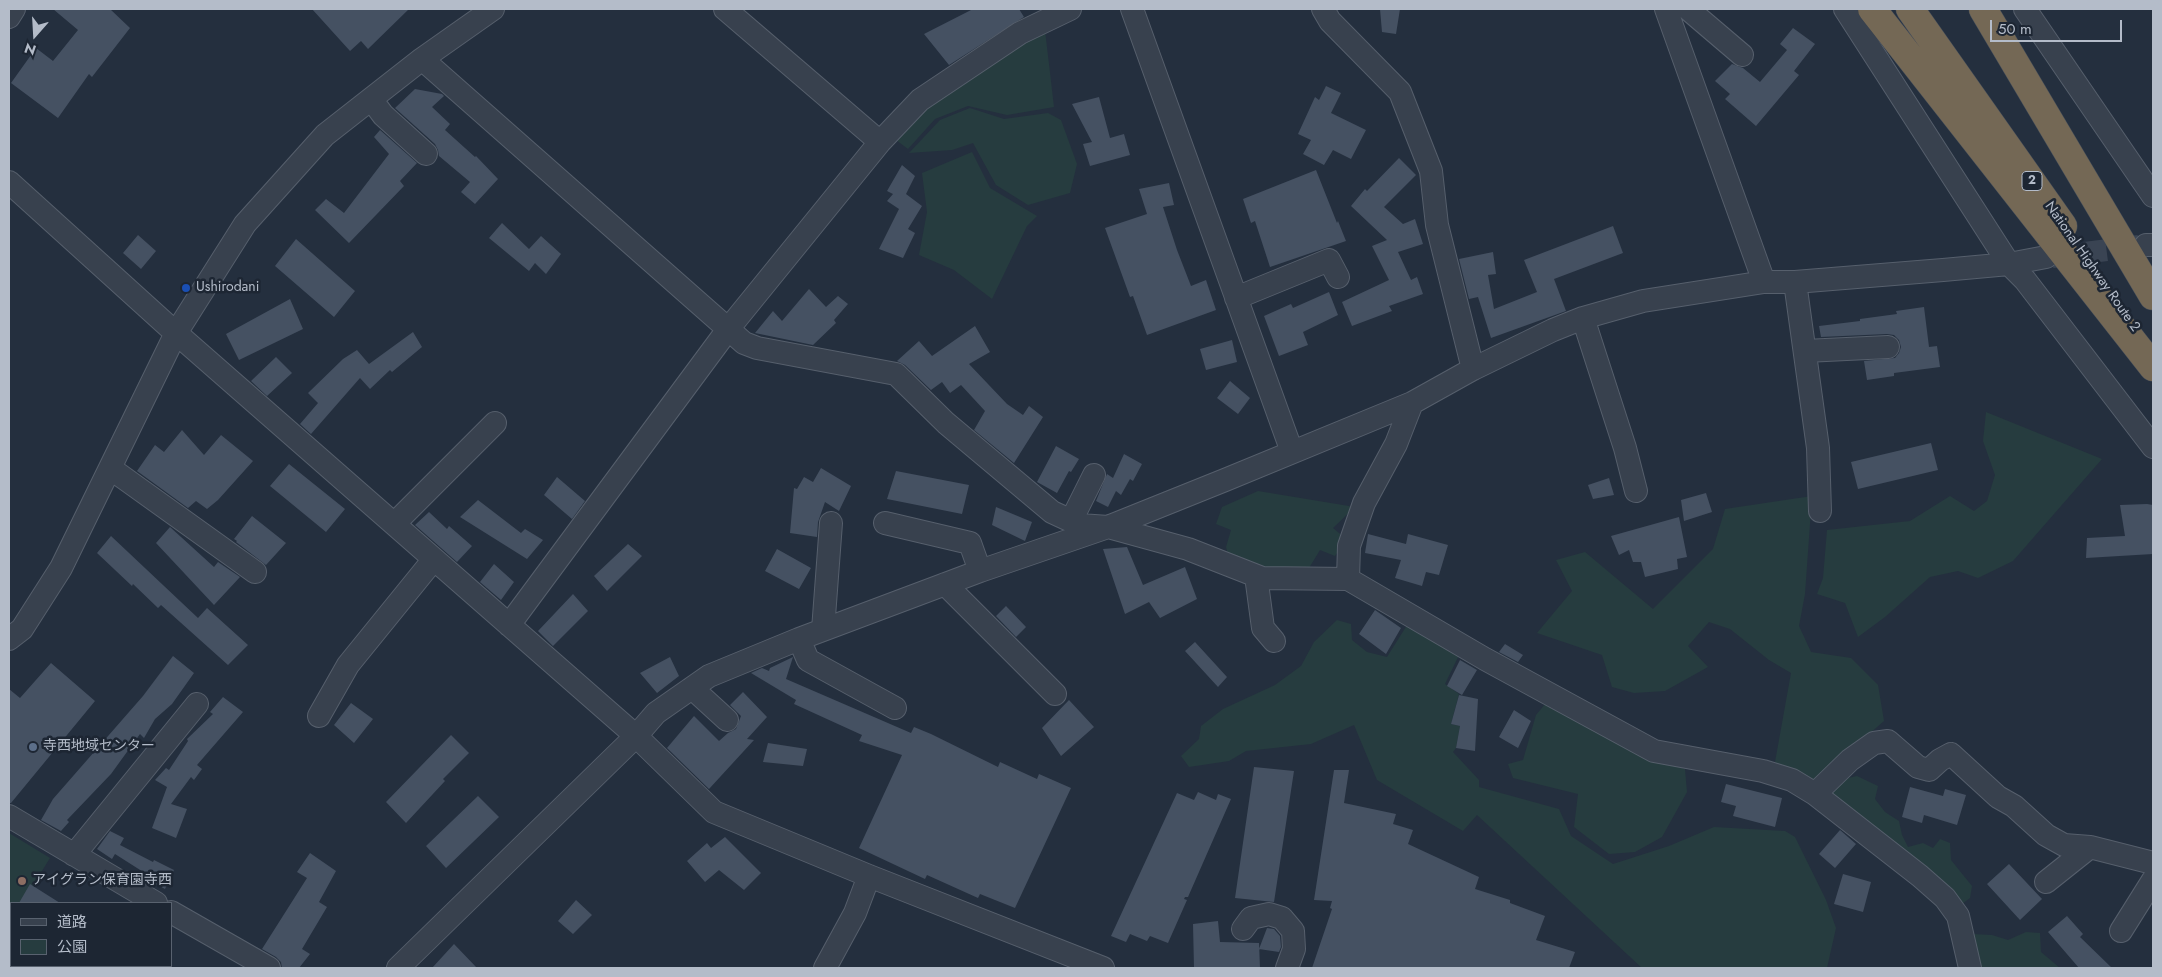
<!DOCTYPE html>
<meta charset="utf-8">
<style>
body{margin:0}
#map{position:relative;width:2162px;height:977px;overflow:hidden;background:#242f3e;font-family:Jost,"Noto Sans JP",sans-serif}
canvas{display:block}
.frame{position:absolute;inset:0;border:10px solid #b4bcc9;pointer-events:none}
.legend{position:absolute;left:10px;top:902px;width:162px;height:65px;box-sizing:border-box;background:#1d2633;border:1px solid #59626f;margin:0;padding:6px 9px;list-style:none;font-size:15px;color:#b4bcc9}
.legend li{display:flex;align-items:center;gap:10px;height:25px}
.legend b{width:25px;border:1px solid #59626f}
.north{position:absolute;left:10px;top:10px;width:50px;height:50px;-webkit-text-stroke:4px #1d2633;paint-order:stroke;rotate:199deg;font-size:14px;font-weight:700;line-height:20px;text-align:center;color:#b4bcc9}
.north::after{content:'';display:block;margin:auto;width:18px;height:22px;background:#b4bcc9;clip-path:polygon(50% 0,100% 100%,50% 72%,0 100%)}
.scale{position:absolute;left:1990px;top:20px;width:132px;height:22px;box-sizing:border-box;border:2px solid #b4bcc9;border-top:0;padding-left:6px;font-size:15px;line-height:18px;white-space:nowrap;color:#b4bcc9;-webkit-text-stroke:4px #1d2633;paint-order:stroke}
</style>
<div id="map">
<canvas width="2162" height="977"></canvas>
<div class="frame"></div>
<ul class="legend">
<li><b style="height:6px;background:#38414e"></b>道路</li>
<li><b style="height:14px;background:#263c3f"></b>公園</li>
</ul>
<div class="north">N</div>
<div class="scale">50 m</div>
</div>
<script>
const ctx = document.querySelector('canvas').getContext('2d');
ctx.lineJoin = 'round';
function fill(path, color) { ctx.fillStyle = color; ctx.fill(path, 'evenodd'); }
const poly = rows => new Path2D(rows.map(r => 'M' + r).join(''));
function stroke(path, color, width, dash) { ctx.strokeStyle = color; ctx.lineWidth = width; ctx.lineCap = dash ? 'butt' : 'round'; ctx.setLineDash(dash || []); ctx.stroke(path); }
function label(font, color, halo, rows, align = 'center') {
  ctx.font = font + ' Jost,"Noto Sans JP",sans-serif'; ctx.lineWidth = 5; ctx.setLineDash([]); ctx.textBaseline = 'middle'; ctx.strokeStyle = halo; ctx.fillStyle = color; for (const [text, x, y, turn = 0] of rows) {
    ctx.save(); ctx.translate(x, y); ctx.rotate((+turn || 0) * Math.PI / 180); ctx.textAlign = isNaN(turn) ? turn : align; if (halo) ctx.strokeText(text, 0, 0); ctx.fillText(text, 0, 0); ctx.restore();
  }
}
fill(poly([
 [1045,30,1054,107,1007,115,968,106,935,119,908,149,896,140,925,108],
 [970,108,1004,119,1048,113,1061,120,1077,164,1070,193,1028,205,996,185,973,143,952,150,909,153,940,120],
 [972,152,990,188,1037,216,1027,226,992,299,954,270,919,255,927,212,922,173],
 [1986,412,2102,459,2013,561,1978,578,1958,571,1930,577,1885,617,1858,637,1845,603,1817,594,1823,578,1827,530,1910,521,1950,496,1974,511,1987,501,1995,475,1983,441],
 [1258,491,1355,507,1333,528,1345,538,1344,543,1335,556,1320,550,1306,573,1230,563,1226,547,1231,530,1216,524,1222,507],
 [1812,496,1805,594,1799,626,1811,652,1851,658,1878,685,1884,721,1810,785,1775,762,1791,673,1769,660,1730,629,1709,622,1688,646,1708,667,1665,691,1634,693,1612,687,1602,655,1537,633,1572,591,1556,560,1585,552,1653,609,1713,549,1725,509],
 [1337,620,1351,624,1352,640,1367,652,1387,657,1409,622,1460,653,1445,684,1459,694,1451,724,1460,726,1456,748,1453,752,1479,780,1479,787,1559,809,1571,836,1613,864,1669,846,1714,827,1785,831,1795,837,1826,900,1836,928,1827,968,1642,968,1477,815,1463,831,1377,780,1354,725,1311,744,1246,751,1229,761,1189,767,1181,756,1199,739,1201,726,1223,709,1275,685,1301,666,1314,642],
 [1546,703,1639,754,1685,769,1687,792,1662,837,1635,852,1609,854,1574,827,1578,794,1513,778,1508,764,1523,760,1536,715],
 [1857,776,1878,786,1875,799,1885,812,1899,821,1902,835,1908,847,1923,843,1933,848,1940,839,1950,843,1951,860,1972,886,1970,898,1958,907,1825,794,1844,779],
 [9,833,50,858,22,903,11,903,11,921,9,925],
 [2026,932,2040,933,2041,952,2060,968,1980,968,1972,934,1992,935,2008,940]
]), '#263c3f');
fill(poly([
 [53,9,110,9,130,28,92,77,89,74,58,118,11,83,36,48,53,61,78,30],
 [312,9,409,9,368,49,361,41,350,51],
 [973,9,1019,9,1024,17,949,65,924,34],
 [1380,9,1400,9,1396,34,1382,32],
 [1793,28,1815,44,1794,71,1799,75,1756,126,1725,99,1730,94,1715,81,1732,64,1743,68,1760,82,1787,50,1780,44],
 [1326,86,1341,93,1331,113,1366,130,1351,159,1333,150,1324,165,1303,154,1311,140,1298,134,1315,97,1319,100],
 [415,89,442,94,444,96,432,107,450,124,445,130,475,157,476,156,498,179,475,204,461,192,470,182,439,156,438,150,435,144,395,108],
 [1099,97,1110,138,1124,134,1130,155,1090,166,1083,144,1092,142,1072,104],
 [380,130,417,163,400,181,404,186,349,243,315,210,326,199,344,213,389,154,374,137],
 [1399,158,1416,175,1384,207,1403,224,1415,219,1423,244,1398,252,1411,280,1417,277,1423,294,1389,306,1392,311,1352,326,1342,302,1389,280,1372,246,1387,240,1351,206,1365,189,1367,191],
 [902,165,915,176,906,194,922,206,908,229,915,233,903,258,879,249,899,209,887,201,893,194,887,191],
 [1316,170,1337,223,1338,221,1346,241,1270,267,1255,221,1251,223,1243,199],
 [1169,183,1174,205,1163,207,1177,250,1191,286,1206,280,1216,310,1147,335,1133,296,1130,297,1105,228,1147,214,1139,189],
 [502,223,529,249,541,236,561,254,546,274,535,263,529,271,489,238],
 [1613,226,1623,253,1554,279,1566,311,1491,338,1478,297,1469,299,1459,259,1493,252,1496,274,1488,275,1494,309,1537,292,1524,260],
 [138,235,156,251,141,269,123,253],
 [296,239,355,291,334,317,275,266],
 [809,289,826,307,838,296,848,304,834,320,836,323,813,345,755,333,773,311,782,321],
 [1329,292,1338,315,1303,332,1308,345,1279,356,1264,316,1291,304,1293,308],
 [290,299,303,329,239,360,226,334],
 [1924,307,1929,347,1937,346,1940,367,1894,373,1894,376,1867,380,1864,361,1895,358,1899,353,1901,347,1899,340,1894,335,1887,334,1821,337,1819,326,1860,321,1860,319,1897,314,1896,311],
 [975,326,990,352,969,364,1007,404,1023,415,1029,406,1043,417,1014,463,974,430,985,411,961,385,950,393,942,382,931,390,905,365,897,361,919,341,932,356],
 [413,332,422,347,392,372,390,370,370,389,360,378,311,434,300,424,318,403,308,393,343,359,357,350,369,364],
 [1232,340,1237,362,1206,370,1200,349],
 [276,357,292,373,267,396,251,381],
 [1230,381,1250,398,1238,414,1217,398],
 [182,430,204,455,221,435,253,461,218,500,207,509,196,501,188,508,137,471,155,445,164,452],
 [1931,443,1938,470,1858,489,1851,462],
 [1056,446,1079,459,1071,472,1069,471,1057,493,1037,482],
 [1124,454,1142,464,1133,481,1130,479,1121,495,1116,491,1108,507,1096,501,1107,474,1113,478],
 [289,464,345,509,326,532,270,486],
 [821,468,851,486,839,511,825,502,818,522,817,537,790,533,794,488,797,489,804,477,813,482],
 [896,471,969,485,962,514,887,499],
 [557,477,585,501,572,519,544,495],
 [1609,478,1614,495,1593,499,1588,485],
 [1706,493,1712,512,1684,521,1681,500],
 [478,500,521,533,525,529,543,540,527,559,460,517],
 [2147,504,2153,505,2153,554,2086,558,2087,538,2125,536,2120,505],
 [996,507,1032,522,1025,541,992,525],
 [429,512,447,529,449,526,472,546,457,562,415,525],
 [252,516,286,543,266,565,236,542,237,541,234,539],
 [1679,517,1687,557,1677,559,1678,569,1645,577,1641,562,1633,562,1629,550,1619,555,1611,536],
 [170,527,214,567,218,562,240,577,214,605,156,543],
 [1368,534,1406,544,1408,534,1448,545,1439,575,1426,572,1422,586,1395,578,1401,560,1365,553],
 [111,536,198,618,207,608,248,645,228,665,161,605,158,608,133,584,132,586,97,553],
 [628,544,642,556,607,591,594,576],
 [1127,547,1143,585,1185,567,1197,599,1160,618,1149,602,1125,614,1103,549],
 [777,549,811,568,799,589,765,571],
 [494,564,514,582,501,600,480,582],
 [573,594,588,611,553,646,538,631],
 [1006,606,1026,627,1016,637,996,616],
 [1375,610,1401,628,1386,654,1359,634],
 [1195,642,1227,677,1218,687,1185,651],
 [1505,644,1523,655,1518,662,1499,652],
 [173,656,194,673,172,704,155,719,144,738,140,734,111,774,67,820,69,822,61,831,41,820,53,799,143,696],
 [670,657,679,676,657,693,640,673],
 [793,657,786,679,911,733,914,727,931,734,998,767,1000,762,1037,779,1039,774,1071,788,1015,908,980,894,978,898,927,875,925,879,859,848,902,755,859,741,862,735,794,704,796,700,751,673,762,668,769,671,770,668],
 [1460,660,1477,670,1462,695,1447,686],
 [51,663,95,701,11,803,9,803,9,689,20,698],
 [743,692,767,717,747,739,754,740,709,789,667,748,694,716,719,741,728,733,736,729,741,716,730,705],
 [1459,695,1478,699,1475,751,1456,748,1460,726,1451,724],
 [223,697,243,712,197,765,202,769,194,780,191,777,171,804,187,809,176,838,152,828,167,787,155,780,166,768,169,770,188,741,187,739,213,714,210,712],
 [1069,700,1094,727,1061,756,1042,728],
 [351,703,373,719,354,743,334,725],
 [1514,710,1531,721,1518,748,1499,737],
 [451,735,469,753,443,779,445,781,406,823,386,802],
 [768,743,807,749,803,766,763,762],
 [1254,767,1294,771,1274,902,1235,898],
 [1334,770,1349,770,1344,803,1396,814,1393,824,1413,830,1408,844,1479,877,1475,889,1510,900,1510,903,1545,916,1536,940,1575,952,1569,968,1312,968,1332,909,1330,908,1332,901,1314,900],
 [1726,784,1782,798,1775,827,1733,816,1736,806,1721,802],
 [1910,787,1943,796,1945,789,1966,795,1957,825,1924,815,1922,823,1902,817],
 [1198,792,1216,800,1218,794,1231,799,1188,897,1185,897,1184,899,1187,900,1168,943,1150,936,1147,941,1130,934,1126,942,1111,936,1177,793,1194,800],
 [478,796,499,817,446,868,426,846],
 [1840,830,1856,844,1835,868,1819,854],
 [110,831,124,838,120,845,153,862,154,860,174,870,165,889,146,879,148,875,115,854,112,859,97,849],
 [725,837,761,873,744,890,719,870,705,882,687,861,707,843,711,848],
 [310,853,336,871,319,902,327,907,302,949,310,954,299,968,282,968,281,962,276,957,262,949,307,878,297,872],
 [2009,864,2042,899,2020,920,1987,884],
 [1843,874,1871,882,1863,912,1834,904],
 [30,884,60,903,19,903],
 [576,900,592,915,573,934,558,921],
 [2067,916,2083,934,2080,937,2112,968,2079,968,2048,932],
 [1218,921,1220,942,1259,943,1260,968,1194,968,1193,924],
 [1267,928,1274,929,1280,936,1281,947,1279,952,1259,949],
 [454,944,477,968,432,968]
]), '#455162');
stroke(poly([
 [2052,257,2139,246]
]), '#3a4453', 22, [22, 11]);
const minor = poly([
 [725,9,880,142],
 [1132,9,1292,452],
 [1323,9,1330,21,1400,92,1431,171,1437,225,1473,369],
 [1666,9,1764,282],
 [1688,9,1742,55],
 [1845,9,2009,264,2025,280,2153,447],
 [2025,9,2153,196],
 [9,17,14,9],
 [422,59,744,343,757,348,896,374,946,423,1052,512,1080,525,1108,527,1188,549,1262,578,1348,579,1485,659,1654,751,1763,771,1792,780,1815,794,1920,876,1945,898,1958,916,1970,968],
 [371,99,383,115,426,154],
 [9,182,168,326,636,736,714,812,869,876,1103,968],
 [2146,245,2153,245],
 [1795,282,1818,448,1820,511],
 [1236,298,1329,260,1338,277],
 [1583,318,1625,448,1636,491],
 [1805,351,1888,347],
 [110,468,255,572],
 [1071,521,1094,475],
 [885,523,970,543,980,571],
 [394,524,495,423],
 [1256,576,1263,628,1274,641],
 [1348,579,1349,546,1364,503,1396,444,1412,403],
 [945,584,1055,694],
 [509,625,729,328,880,142,920,100,1020,33,1070,9],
 [823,630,831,523],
 [9,639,22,629,61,568,176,333,245,224,325,135,422,59,493,9],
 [799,639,808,660,895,708],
 [692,688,727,720],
 [319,716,348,665,434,559],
 [1815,794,1850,760,1874,743,1888,741,1918,767,1929,770,1940,760,1951,754,1998,797,2014,806,2046,835,2064,845,2090,847,2153,863],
 [9,816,156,903],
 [74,855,197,704],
 [2046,882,2090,847],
 [171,912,269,968],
 [1243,929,1251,918,1269,914,1282,918,1293,931,1294,949,1287,968],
 [2121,931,2153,880],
 [398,968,636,736,656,713,709,676,799,639,980,571,1108,527,1225,480,1412,403,1473,369,1553,330,1583,318,1643,301,1764,282,1795,282,1943,270,2009,264,2046,257],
 [825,968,855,913,869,876]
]);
const highway = poly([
 [1872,9,2153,367],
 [1910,9,2063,226],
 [1983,9,2153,296]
]);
stroke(minor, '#565f6c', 24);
stroke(highway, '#434c59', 29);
stroke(minor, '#38414e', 22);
stroke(highway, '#746855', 28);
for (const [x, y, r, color] of [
 [186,288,5,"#1a4fb4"],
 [33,747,5,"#5c6f8a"],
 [22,881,5,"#8d6e63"]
]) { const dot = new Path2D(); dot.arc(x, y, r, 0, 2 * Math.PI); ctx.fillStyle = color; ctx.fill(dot); stroke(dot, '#1d2633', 2); }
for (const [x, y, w] of [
 [2032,181,20]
]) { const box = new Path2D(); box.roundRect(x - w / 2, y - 9.5, w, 19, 4); ctx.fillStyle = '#1d2633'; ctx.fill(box); stroke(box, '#b4bcc9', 1); }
label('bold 12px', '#b4bcc9', null, [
 ["2",2032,181]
]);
label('14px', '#b4bcc9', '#1d2633', [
 ["National Highway Route 2",2092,267,55]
]);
label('14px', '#b4bcc9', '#1d2633', [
 ["Ushirodani",196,288],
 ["寺西地域センター",43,747],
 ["アイグラン保育園寺西",32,881]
], 'left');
</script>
